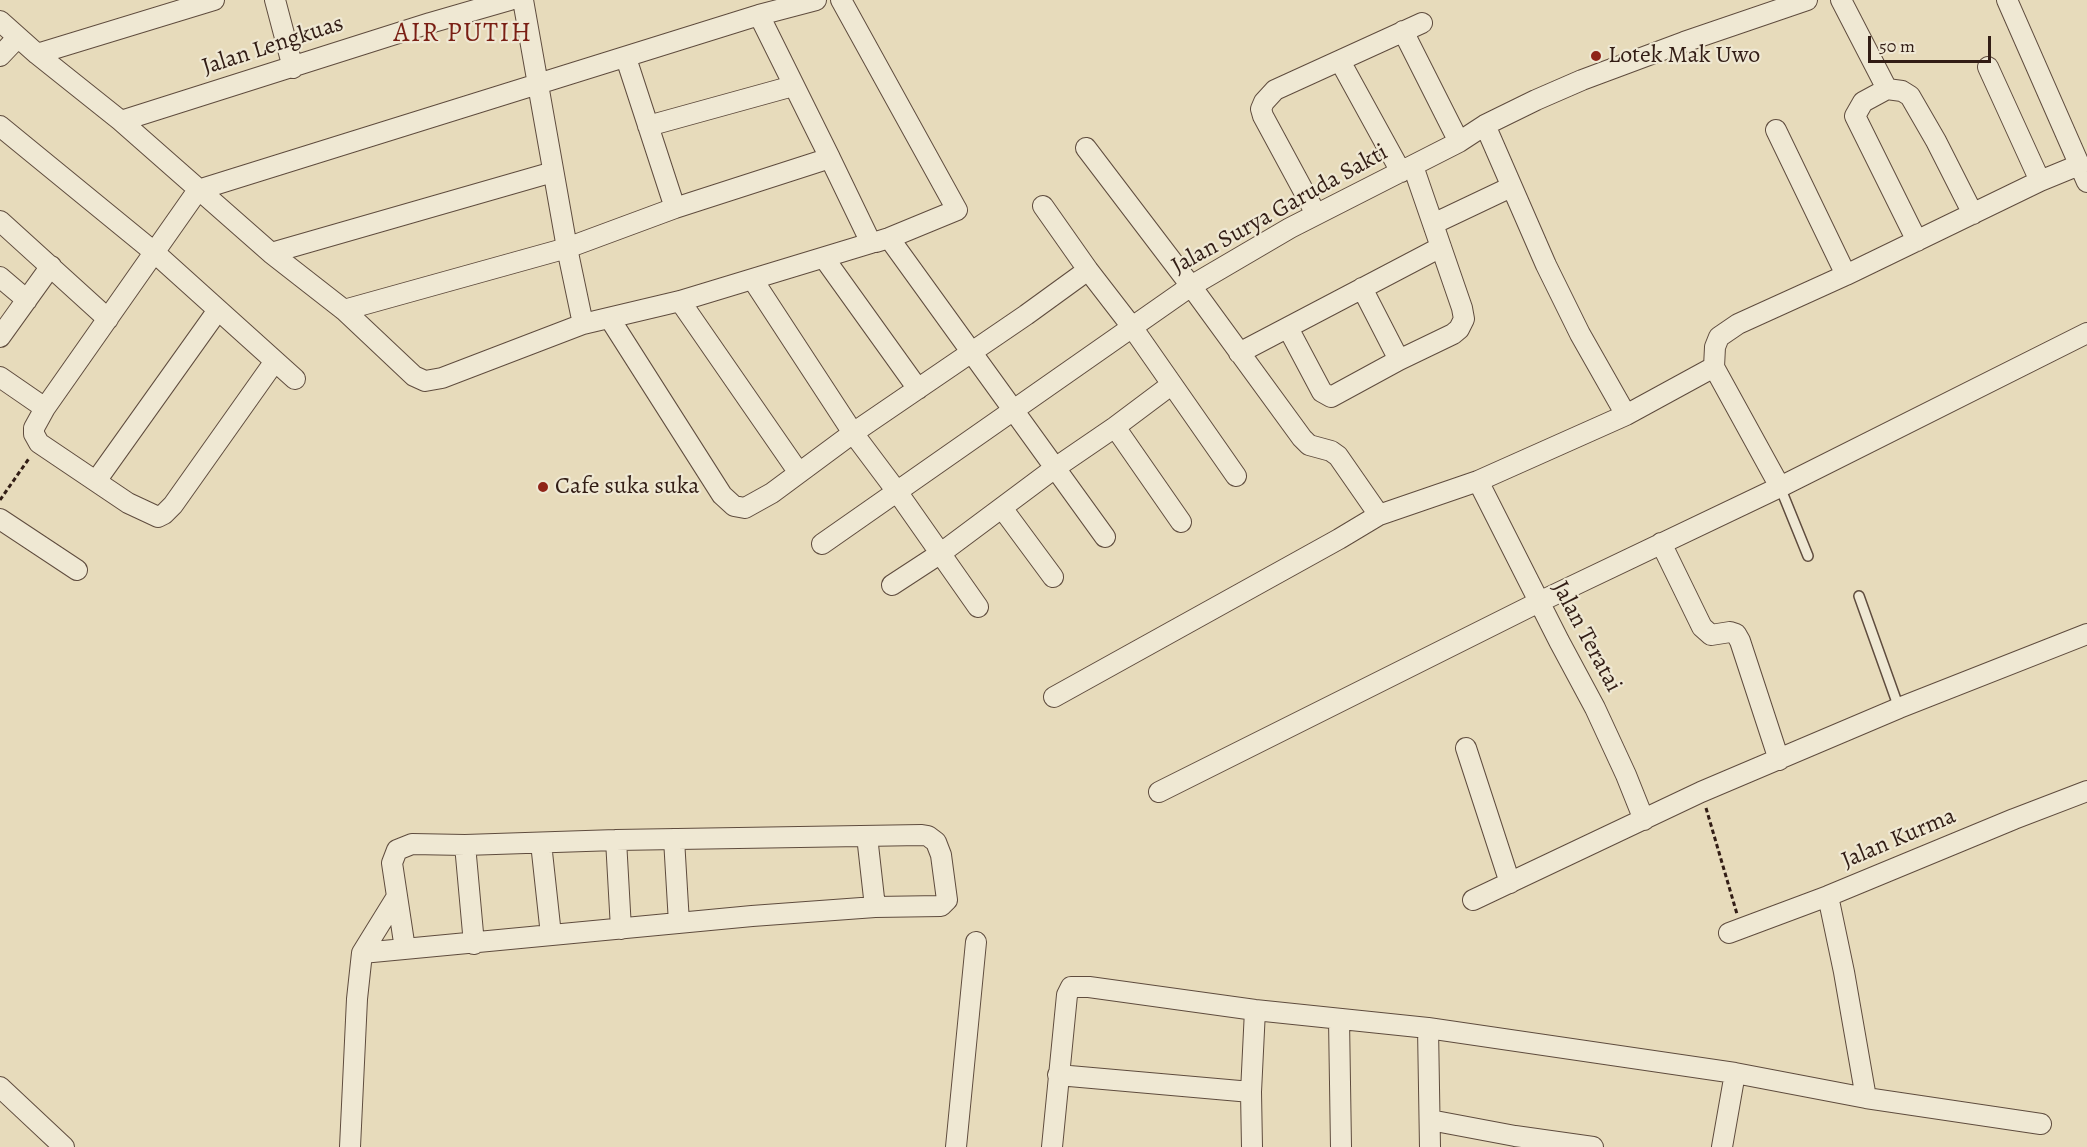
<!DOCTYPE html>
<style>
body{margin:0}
#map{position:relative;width:2087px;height:1147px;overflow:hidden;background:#e7dbbb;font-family:Alegreya,serif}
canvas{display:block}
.scale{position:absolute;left:1868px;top:36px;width:123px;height:27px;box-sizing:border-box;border:3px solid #321d15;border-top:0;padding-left:8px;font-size:18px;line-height:21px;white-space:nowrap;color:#321d15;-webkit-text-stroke:4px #efe8d3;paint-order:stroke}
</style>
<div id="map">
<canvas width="2087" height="1147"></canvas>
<div class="scale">50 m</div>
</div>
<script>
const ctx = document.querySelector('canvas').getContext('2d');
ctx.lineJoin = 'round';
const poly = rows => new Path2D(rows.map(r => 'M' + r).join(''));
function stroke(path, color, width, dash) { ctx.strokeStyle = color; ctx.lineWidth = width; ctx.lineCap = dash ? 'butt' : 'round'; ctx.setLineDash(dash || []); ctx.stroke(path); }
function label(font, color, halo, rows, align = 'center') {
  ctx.font = font + ' Alegreya,serif'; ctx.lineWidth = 4.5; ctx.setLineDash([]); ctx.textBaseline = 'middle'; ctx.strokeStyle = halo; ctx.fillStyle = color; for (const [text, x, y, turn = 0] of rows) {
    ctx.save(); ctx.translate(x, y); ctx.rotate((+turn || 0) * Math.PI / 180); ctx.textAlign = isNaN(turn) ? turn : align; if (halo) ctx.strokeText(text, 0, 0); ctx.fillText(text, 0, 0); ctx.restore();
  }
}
const service = poly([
 [1780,487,1808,556],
 [1859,596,1899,708]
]);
const minor = poly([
 [275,0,293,68],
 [523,0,567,248,583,324],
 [841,0,957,210,889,238,876,242],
 [1841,0,1887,89,1863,102,1855,116,1917,241],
 [2007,0,2087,182],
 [759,15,830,158],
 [0,21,37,54,121,121,271,253,344,310,414,376,425,381,442,378,583,324,680,301,871,243,830,158,675,208,567,248,344,310],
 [1403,31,1459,142],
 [37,54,214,0],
 [0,56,18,37],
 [626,58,675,208],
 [1340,61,1401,172],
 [1988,67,2040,181],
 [1887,89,1902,91,1910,96,1936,141,1973,214],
 [121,121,430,23,510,0],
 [1485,125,1546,265,1580,334,1626,415],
 [0,126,154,252,295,379],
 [648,126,793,86],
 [1776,130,1846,275],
 [1086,148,1191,286,1302,438,1309,445,1331,451,1338,456,1379,515],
 [1043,206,1088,270,1132,327,1236,476],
 [1316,214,1263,116,1261,109,1264,102,1275,90,1422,23],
 [0,221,108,319],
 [1433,224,1511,187],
 [889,238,1105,537],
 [271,253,553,172],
 [824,258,918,389],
 [0,277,27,300],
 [753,280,853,433,898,493,978,607],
 [1362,288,1399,360],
 [680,301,799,473],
 [610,319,722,495,734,506,745,508,772,493,853,433,1026,315,1088,270],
 [1288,328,1322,392,1331,397,1399,360,1453,334,1459,329,1464,319,1462,308,1413,166],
 [0,337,51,266],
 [1239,353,1441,247],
 [0,377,45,408,198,190,759,15,816,0],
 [45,408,34,428,34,434,39,443,128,503,158,517,164,514,173,505,275,361],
 [1115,427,1181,522],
 [96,481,218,310],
 [1478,481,1559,641,1595,708,1626,775,1644,820],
 [1780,487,1714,367,1715,347,1719,337,1738,324,1846,275,2040,181,2079,165],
 [1002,508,1053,577],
 [0,519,77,570],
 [1661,543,1702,627,1711,635,1730,632,1736,634,1740,641,1779,760],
 [822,544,1191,286,1290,228,1459,142,1485,125,1536,100,1582,80,1684,42,1807,0],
 [892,585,941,553,1055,468,1115,427,1171,385],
 [1054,697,1339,539,1379,515,1478,481,1626,415,1714,367],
 [1466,748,1510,883],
 [1159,792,1539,602,1780,487,2087,333],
 [867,836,875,907],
 [674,839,679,923],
 [616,840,621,929],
 [541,843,551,935],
 [465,845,474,944],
 [1828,896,1844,972,1866,1098],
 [1473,900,1701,792,1899,708,2087,634],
 [1729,933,1828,896,2014,819,2087,791],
 [362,953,396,898],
 [1339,1019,1341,1147],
 [1058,1075,1251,1092],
 [0,1087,64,1147],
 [1430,1120,1515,1136,1593,1147],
 [350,1147,357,999,362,953,752,916,875,907,941,906,947,900,941,855,936,842,928,836,922,835,616,840,465,845,412,844,397,850,392,863,405,949],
 [956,1147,976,942],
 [1052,1147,1067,995,1071,987,1089,987,1255,1010,1428,1028],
 [1252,1147,1251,1092,1255,1010],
 [1430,1147,1428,1028,1735,1073,1866,1098,2041,1124],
 [1722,1147,1735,1073]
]);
stroke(service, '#5f4c3e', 12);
stroke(minor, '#5f4c3e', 22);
stroke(poly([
 [0,500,30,457],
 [1706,808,1737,914]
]), '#321d15', 3, [4.5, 3]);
stroke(service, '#efe8d3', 9);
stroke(minor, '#efe8d3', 20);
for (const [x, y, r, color] of [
 [1596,56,6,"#8f2418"],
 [543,487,6,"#8f2418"]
]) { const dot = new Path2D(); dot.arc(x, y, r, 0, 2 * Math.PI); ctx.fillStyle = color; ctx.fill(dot); stroke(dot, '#efe8d3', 2); }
label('24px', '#321d15', '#efe8d3', [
 ["Jalan Lengkuas",273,46,-18],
 ["Jalan Surya Garuda Sakti",1280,210,-29],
 ["Jalan Teratai",1586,637,62],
 ["Jalan Kurma",1899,839,-23]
]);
label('24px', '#321d15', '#efe8d3', [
 ["Lotek Mak Uwo",1608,56],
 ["Cafe suka suka",555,487]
], 'left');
ctx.letterSpacing = '1.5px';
label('27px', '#7a1f14', '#efe8d3', [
 ["AIR PUTIH",463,34]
]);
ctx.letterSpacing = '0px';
</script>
